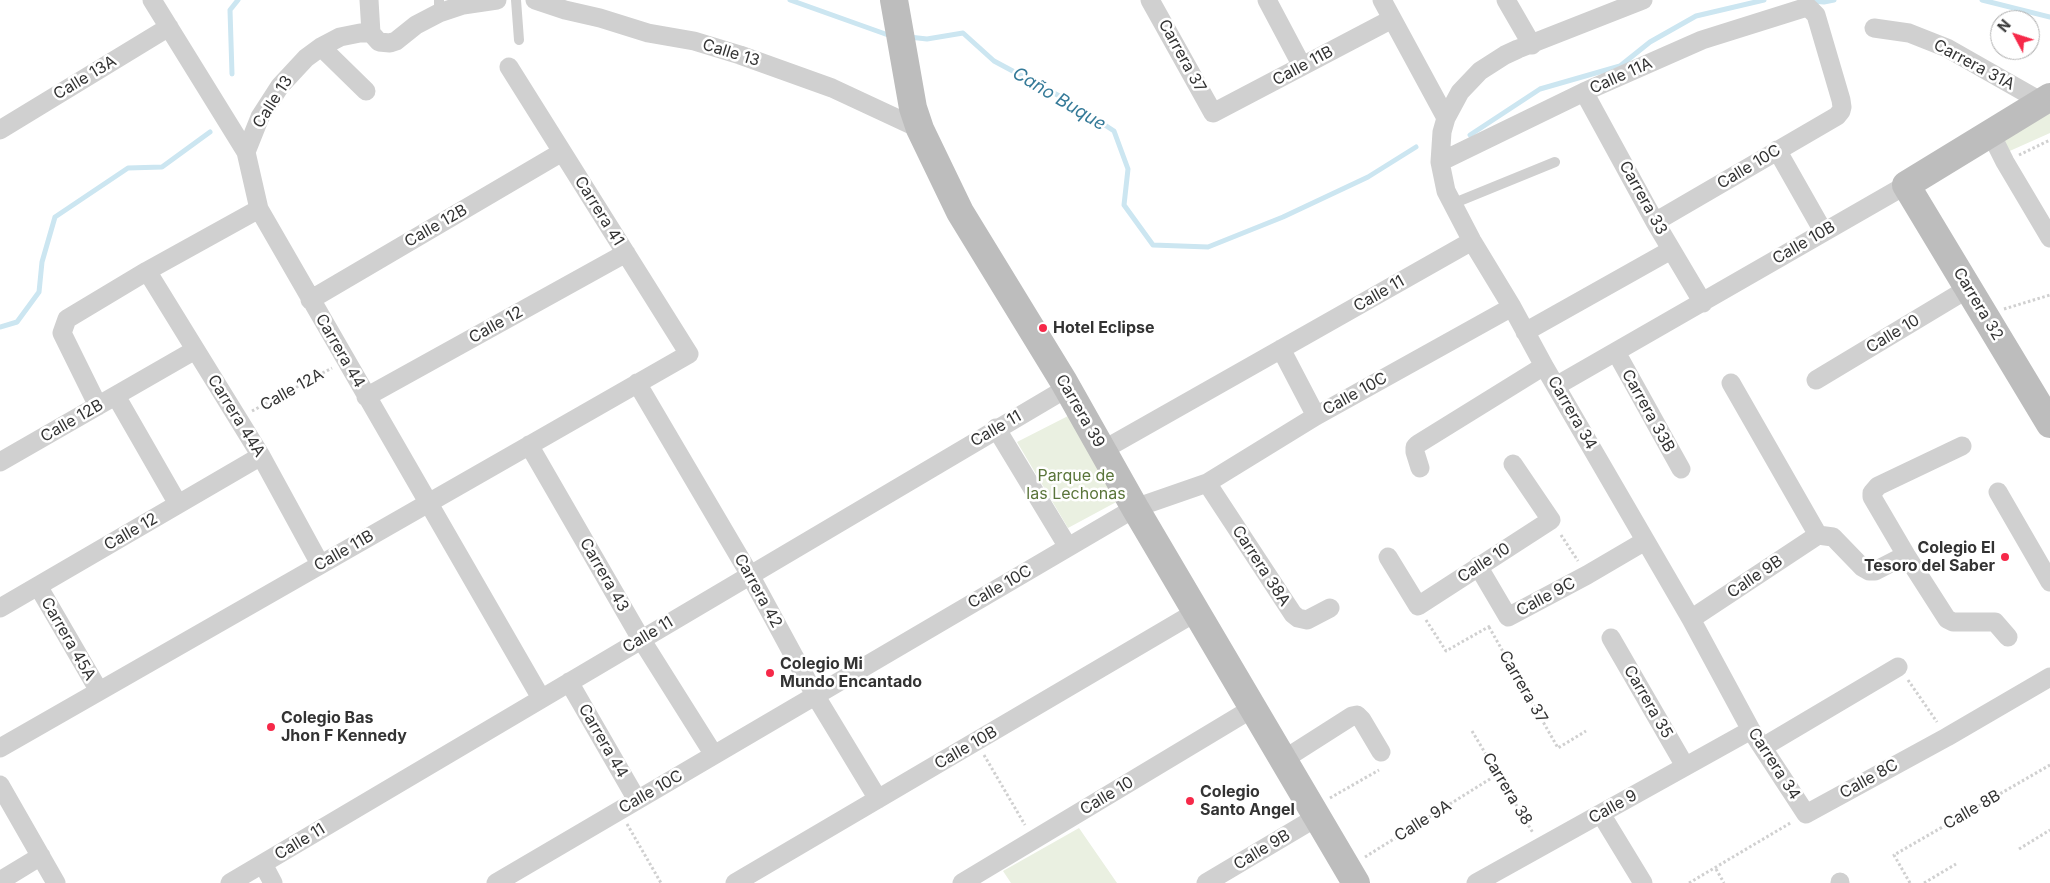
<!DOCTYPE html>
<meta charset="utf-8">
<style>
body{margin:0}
#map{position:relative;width:2050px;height:883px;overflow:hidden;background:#fff;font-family:Inter,sans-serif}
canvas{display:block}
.north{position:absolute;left:1990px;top:10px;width:50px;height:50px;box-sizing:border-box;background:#fff;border:1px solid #adadad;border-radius:50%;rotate:310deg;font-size:14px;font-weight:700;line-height:20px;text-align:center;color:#333}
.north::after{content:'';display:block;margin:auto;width:18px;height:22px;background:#f62949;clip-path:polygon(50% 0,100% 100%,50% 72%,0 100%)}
</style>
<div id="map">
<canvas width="2050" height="883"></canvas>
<div class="north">N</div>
</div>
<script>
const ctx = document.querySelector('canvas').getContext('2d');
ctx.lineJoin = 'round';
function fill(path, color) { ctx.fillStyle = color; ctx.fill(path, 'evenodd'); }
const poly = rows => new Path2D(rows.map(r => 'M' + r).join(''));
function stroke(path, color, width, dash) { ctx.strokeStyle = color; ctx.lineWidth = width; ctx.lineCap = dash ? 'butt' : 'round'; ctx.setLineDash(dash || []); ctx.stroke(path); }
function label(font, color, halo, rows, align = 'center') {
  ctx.font = font + ' Inter,sans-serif'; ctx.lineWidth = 5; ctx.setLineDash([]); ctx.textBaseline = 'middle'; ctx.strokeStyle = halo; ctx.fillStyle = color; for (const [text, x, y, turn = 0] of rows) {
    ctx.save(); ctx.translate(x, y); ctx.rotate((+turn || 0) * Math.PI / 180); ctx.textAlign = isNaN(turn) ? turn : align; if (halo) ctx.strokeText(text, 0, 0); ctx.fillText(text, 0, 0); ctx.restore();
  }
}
fill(poly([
 [2050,106,2050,133,2003,154,1993,134],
 [1068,416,1120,500,1068,528,1017,442],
 [1079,828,1117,883,1011,883,1003,871]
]), '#eaf0e1');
stroke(poly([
 [790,0,891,36],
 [1982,0,2050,17],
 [1811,1,1824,2,1834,0],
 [909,37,927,39,963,33,994,61,1065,99,1114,131,1128,169,1124,205,1153,245,1208,247,1283,217,1368,177,1416,147],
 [232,74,230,10,238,0],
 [1470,135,1540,89,1620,66,1650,42,1696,16,1764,0],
 [0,327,17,322,39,292,42,262,55,217,128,168,162,167,210,132]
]), '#cce6f1', 5);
stroke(poly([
 [2019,155,2050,140],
 [2004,309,2050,295],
 [252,411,332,368],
 [1561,535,1578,561],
 [1426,620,1446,651,1490,626],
 [1489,627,1558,748,1586,731],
 [1908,680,1937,722],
 [1472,731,1533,833],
 [984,755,1025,825],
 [1330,798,1379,770],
 [627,824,661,883],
 [2019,849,2050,830],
 [1365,857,1498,774],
 [1716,869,1724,883],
 [1689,883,1792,822],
 [1910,883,1894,855,2050,765],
 [1924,883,1956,864]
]), '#d0d0d0', 3, [2.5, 2.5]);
stroke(poly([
 [439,0,439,13],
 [516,0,519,40],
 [1452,204,1555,162]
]), '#d0d0d0', 10);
stroke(poly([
 [152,0,246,152,259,209,541,698],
 [369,0,371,33],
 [535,0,565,10,600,18,648,33,694,41,740,55,832,88,920,129],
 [1150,0,1213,113,1392,19],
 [1267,0,1302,66],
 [1382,0,1446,118],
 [1506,0,1532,45],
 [1643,0,1518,49,1505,55,1480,71,1460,92,1446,118,1442,132,1440,162,1446,191,1472,241,1512,307,1544,366,1691,619,1751,730,1806,814,1947,737,2050,677],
 [1874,28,1909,33,1947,48,2042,102],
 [321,47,366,91],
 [1584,92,1655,222,1703,303],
 [0,130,169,27],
 [1990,132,2005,162,2050,238],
 [1777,150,1823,231],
 [246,152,260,117,280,86,306,58,321,47,340,37,360,33,371,33,379,42,390,43,396,41,416,25,439,13,463,5,497,0],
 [1440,162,1584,92,1702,40,1804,8,1809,8,1816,15,1841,100,1842,107,1841,111,1837,116,1655,222],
 [147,271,261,456,320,564],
 [310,300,562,152],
 [1525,332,1671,250],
 [1281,349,1316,416],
 [1616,352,1681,469],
 [1816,380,1969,288],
 [637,383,750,575,815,695,878,799],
 [1731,383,1818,535],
 [1556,386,1906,185],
 [116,396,178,504],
 [366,397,626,253],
 [98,406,62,333,67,319,147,271,259,209],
 [996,428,1068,547],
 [529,445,641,639,714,755],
 [1962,446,1878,486,1872,493,1872,497,1906,555,1947,619,1953,622,1995,622,2008,637],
 [1103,450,1472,241],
 [0,462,195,350],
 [1420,468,1415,452,1415,447,1418,444,1544,366],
 [1207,483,1293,614,1298,618,1307,620,1330,608],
 [1998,492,2050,582],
 [1818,535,1833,537,1862,567,1869,571,1875,571,1906,555],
 [1388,557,1418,606,1551,520,1513,464],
 [1478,566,1508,617,1587,575,1645,541],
 [38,586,99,691],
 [0,608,261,456],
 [1691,619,1818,535],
 [1611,638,1685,766],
 [569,682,637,800],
 [1763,747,1898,667],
 [0,748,689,354,509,67],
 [1283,760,1352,716,1357,715,1362,720,1381,752],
 [0,785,56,883],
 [1601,814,1643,883],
 [263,864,273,883],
 [0,881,41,856],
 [1840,882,1840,883],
 [230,883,1067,388],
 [496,883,1135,508,1207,483,1316,416,1512,307],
 [735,883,1196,612],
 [962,883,1253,708],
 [1206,883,1317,817],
 [1476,883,1751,730]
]), '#d0d0d0', 19);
stroke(poly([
 [894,0,913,108,920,129,960,212,1064,382,1135,508,1356,883],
 [2050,97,1906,185,2050,424]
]), '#bdbdbd', 28);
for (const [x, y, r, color] of [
 [1043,328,5,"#f62949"],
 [2005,557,5,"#f62949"],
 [770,673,5,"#f62949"],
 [271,727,5,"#f62949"],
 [1190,801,5,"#f62949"]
]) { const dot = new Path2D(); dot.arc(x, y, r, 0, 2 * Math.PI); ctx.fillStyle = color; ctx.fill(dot); stroke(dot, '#fff', 2); }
label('16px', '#333', '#fff', [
 ["Calle 13",731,53,17],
 ["Carrera 37",1182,56,61],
 ["Carrera 31A",1974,65,28],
 ["Calle 11B",1303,66,-28],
 ["Calle 11A",1621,76,-24],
 ["Calle 13A",85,78,-31],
 ["Calle 13",273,102,-57],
 ["Calle 10C",1749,167,-31],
 ["Carrera 33",1643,198,61],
 ["Carrera 41",599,211,58],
 ["Calle 12B",436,226,-30],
 ["Calle 10B",1804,243,-30],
 ["Calle 11",1379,294,-30],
 ["Carrera 32",1978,304,59],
 ["Calle 12",496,325,-29],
 ["Calle 10",1893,334,-31],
 ["Carrera 44",340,351,60],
 ["Calle 12A",292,390,-29],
 ["Calle 10C",1355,394,-29],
 ["Carrera 39",1080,411,60],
 ["Carrera 33B",1648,411,61],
 ["Carrera 34",1572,413,60],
 ["Carrera 44A",236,416,58],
 ["Calle 12B",72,421,-30],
 ["Calle 11",996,429,-30],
 ["Calle 12",131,532,-30],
 ["Calle 11B",344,551,-30],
 ["Calle 10",1484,563,-33],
 ["Carrera 38A",1261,566,57],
 ["Carrera 43",604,575,60],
 ["Calle 9B",1755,577,-34],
 ["Calle 10C",1000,587,-30],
 ["Carrera 42",758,591,61],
 ["Calle 9C",1546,597,-28],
 ["Calle 11",648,635,-31],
 ["Carrera 45A",68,639,60],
 ["Carrera 37",1523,687,60],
 ["Carrera 35",1648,702,60],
 ["Carrera 44",603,741,60],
 ["Calle 10B",966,748,-30],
 ["Carrera 34",1774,764,57],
 ["Calle 8C",1869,779,-29],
 ["Carrera 38",1507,789,59],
 ["Calle 10C",651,792,-30],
 ["Calle 10",1107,796,-31],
 ["Calle 9",1613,807,-29],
 ["Calle 8B",1972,810,-30],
 ["Calle 9A",1423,821,-32],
 ["Calle 11",300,842,-31],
 ["Calle 9B",1262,850,-31]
]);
label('bold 16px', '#333', '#fff', [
 ["Hotel Eclipse",1053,328],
 ["Colegio El",1995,548,"right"],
 ["Tesoro del Saber",1995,566,"right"],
 ["Colegio Mi",780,664],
 ["Mundo Encantado",780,682],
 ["Colegio Bas",281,718],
 ["Jhon F Kennedy",281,736],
 ["Colegio",1200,792],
 ["Santo Angel",1200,810]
], 'left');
label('16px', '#5a753a', '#fff', [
 ["Parque de",1076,476],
 ["las Lechonas",1076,494]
]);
label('italic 18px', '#357a98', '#fff', [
 ["Caño Buque",1059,99,31]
]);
</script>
